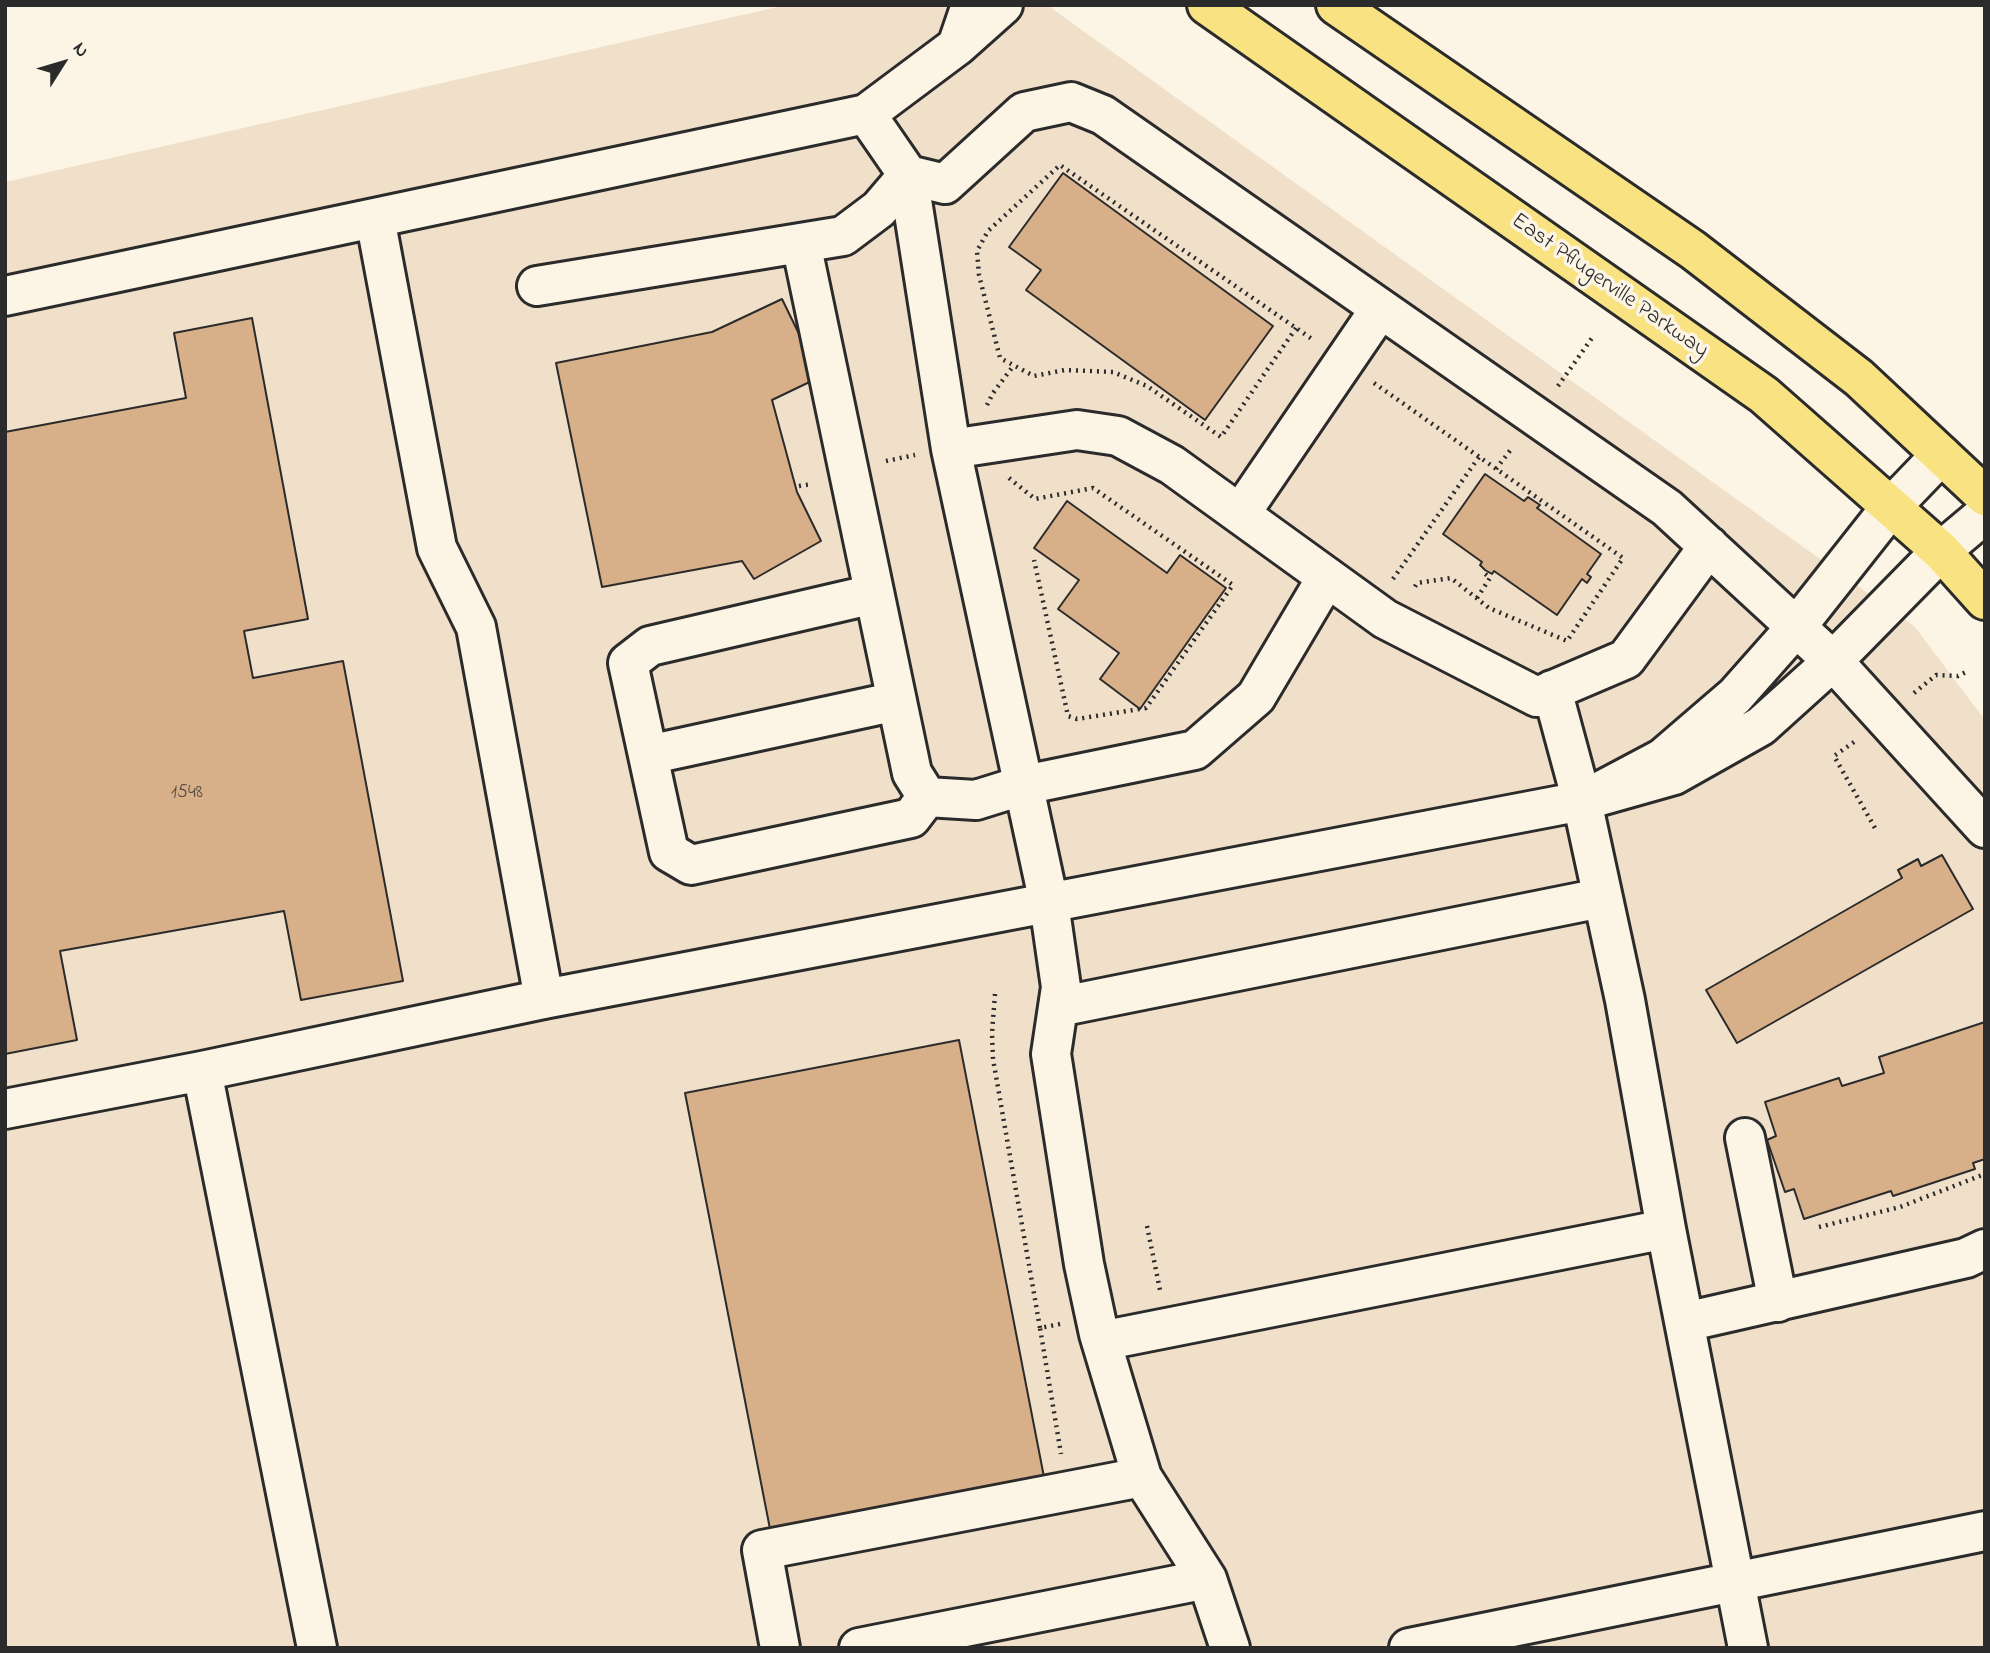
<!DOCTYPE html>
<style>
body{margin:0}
#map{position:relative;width:1990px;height:1653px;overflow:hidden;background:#fcf5e5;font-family:"Indie Flower",sans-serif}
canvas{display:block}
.frame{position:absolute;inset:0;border:7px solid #2b2b2b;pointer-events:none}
.north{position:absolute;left:28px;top:28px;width:70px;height:70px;-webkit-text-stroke:5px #fcf5e5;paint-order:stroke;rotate:53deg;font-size:19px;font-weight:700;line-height:28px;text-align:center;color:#2b2b2b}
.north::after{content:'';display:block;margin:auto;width:24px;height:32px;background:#2b2b2b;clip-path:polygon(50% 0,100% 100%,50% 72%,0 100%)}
</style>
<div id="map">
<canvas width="1990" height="1653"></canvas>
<div class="frame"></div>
<div class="north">N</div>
</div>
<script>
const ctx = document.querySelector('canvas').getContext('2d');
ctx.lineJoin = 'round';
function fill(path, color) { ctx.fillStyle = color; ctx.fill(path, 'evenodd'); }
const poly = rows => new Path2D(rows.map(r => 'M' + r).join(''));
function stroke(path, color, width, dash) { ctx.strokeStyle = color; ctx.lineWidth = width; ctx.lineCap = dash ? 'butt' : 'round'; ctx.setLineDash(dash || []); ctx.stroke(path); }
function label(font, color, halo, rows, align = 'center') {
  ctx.font = font + ' "Indie Flower",sans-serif'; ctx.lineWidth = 7; ctx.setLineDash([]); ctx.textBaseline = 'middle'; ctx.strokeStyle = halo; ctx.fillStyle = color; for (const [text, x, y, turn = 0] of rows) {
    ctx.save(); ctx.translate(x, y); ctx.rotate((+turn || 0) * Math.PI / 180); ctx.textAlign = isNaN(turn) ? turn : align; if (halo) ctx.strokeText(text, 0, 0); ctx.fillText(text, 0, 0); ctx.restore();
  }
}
fill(poly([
 [786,5,1047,5,1915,627,1985,720,1985,1648,5,1648,5,182]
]), '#f1e0c9');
const building = poly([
 [1063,173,1273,326,1205,420,1026,290,1041,270,1009,247,1063,173],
 [782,299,820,377,772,400,797,492,821,541,754,579,742,561,602,587,556,363,712,332,782,299],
 [252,318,308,619,244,631,253,678,343,661,403,981,301,1000,284,911,60,951,77,1040,5,1054,5,432,186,398,174,333,252,318],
 [1485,474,1524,501,1528,497,1540,505,1537,508,1601,554,1587,574,1591,577,1587,583,1582,579,1557,615,1494,571,1492,574,1485,570,1480,565,1482,562,1443,534,1485,474],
 [1067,501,1167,573,1180,555,1226,588,1140,709,1100,679,1119,653,1058,609,1079,580,1034,548,1067,501],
 [1942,855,1973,909,1737,1043,1706,990,1902,878,1898,870,1918,859,1921,866,1942,855],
 [1985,1022,1985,1159,1973,1163,1975,1169,1893,1196,1891,1191,1804,1219,1794,1189,1785,1192,1767,1140,1776,1136,1765,1102,1839,1078,1842,1086,1884,1073,1879,1057,1985,1022],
 [959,1040,1044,1477,770,1529,685,1093,959,1040]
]);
fill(building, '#d7af88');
stroke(building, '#2b2b2b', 2);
const minor = poly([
 [971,5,957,46,1003,5],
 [866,114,908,175,945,184,1024,112,1071,102,1103,115,1667,508,1833,661,1985,828],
 [908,175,951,449,1077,430,1118,436,1172,465,1385,619,1537,697,1626,659,1709,546],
 [375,218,437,548,476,627,544,999],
 [801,243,912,773,927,797,976,800,1024,785,1195,750,1256,697,1327,577],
 [537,286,843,236,879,209,908,175],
 [5,296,866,114,957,46],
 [951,449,1049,903,1061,987,1051,1054,1084,1264,1099,1334,1142,1477],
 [1941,455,1891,507,1797,626,1735,696,1663,758,1582,801,1674,775,1761,726,1833,661,1941,551,1985,514],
 [1240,514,1380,309],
 [874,594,650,646,628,663,669,852,691,865,911,818,927,797],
 [1552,690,1582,801,1625,1000,1666,1229,1748,1648],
 [648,755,897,701],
 [1058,1007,1601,898],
 [202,1071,317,1648],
 [5,1109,202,1071,544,999,1582,801],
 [1745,1138,1778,1302],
 [1685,1322,1966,1258,1985,1249],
 [1101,1341,1666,1229],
 [780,1648,762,1550,1142,1477,1207,1579,1230,1648],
 [859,1648,1207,1579],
 [1409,1648,1985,1531]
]);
const major = poly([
 [1207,5,1764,395,1941,551,1985,600],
 [1336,5,1693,250,1859,378,1985,496]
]);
stroke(minor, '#2b2b2b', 44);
stroke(major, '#2b2b2b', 44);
stroke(poly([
 [1296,328,1221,437,1147,386,1113,372,1065,370,1034,376,1000,358,979,275,977,251,988,231,1060,165,1312,339],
 [1374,383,1623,558,1567,641,1489,608,1451,578,1417,583,1413,590],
 [1558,386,1592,338],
 [987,405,993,393,1014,365],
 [886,461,915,455],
 [1496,469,1512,448],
 [1009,478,1035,499,1093,488,1233,585,1146,708,1077,719,1068,716,1034,560],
 [799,486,812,484],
 [1393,579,1479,457],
 [1477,598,1490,578,1484,573,1485,570],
 [1914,693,1936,675,1958,676,1968,671],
 [1854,742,1834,756,1875,828],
 [995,994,992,1033,993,1059,1040,1328],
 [1147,1226,1160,1290],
 [1819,1227,1900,1207,1985,1174],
 [1060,1324,1040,1328,1061,1454]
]), '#2b2b2b', 4.5, [2, 5]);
stroke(minor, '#fcf5e5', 38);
stroke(major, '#f8e281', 38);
label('19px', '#564c42', null, [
 ["1548",187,794]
]);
label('23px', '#2b2b2b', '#fcf5e5', [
 ["East Pflugerville Parkway",1609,287,35]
]);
</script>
